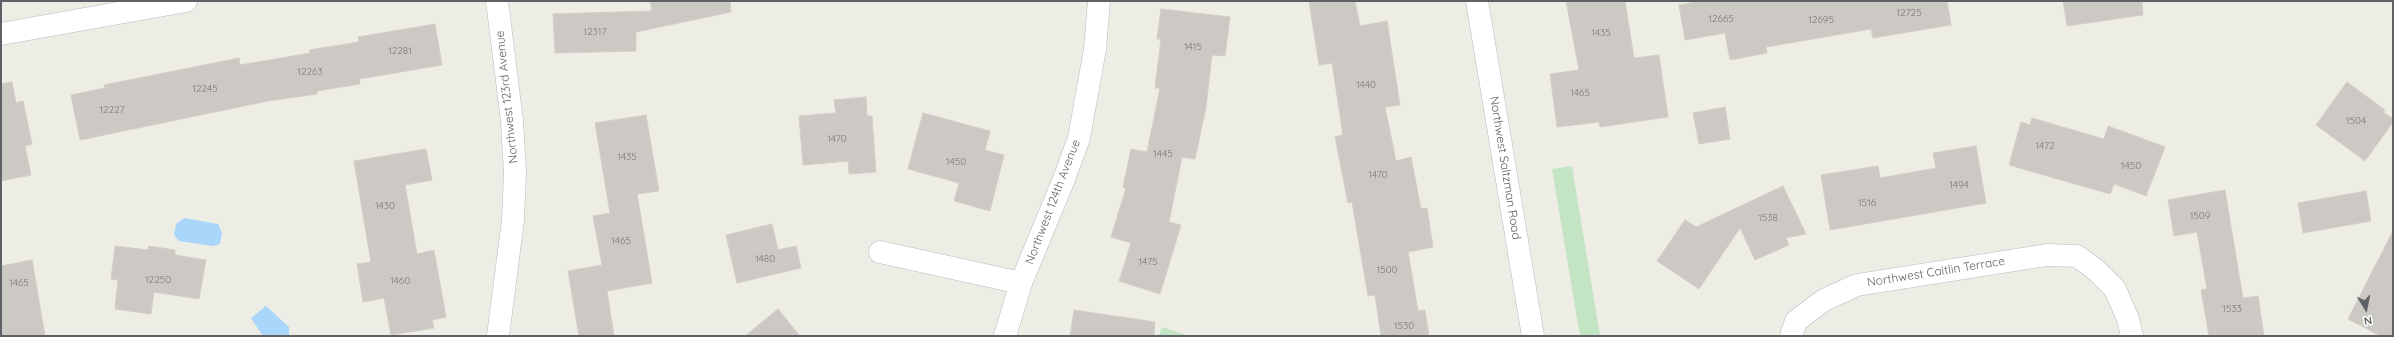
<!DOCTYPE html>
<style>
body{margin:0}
#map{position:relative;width:2394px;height:337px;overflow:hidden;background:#eeede5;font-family:Quicksand,sans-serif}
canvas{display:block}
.frame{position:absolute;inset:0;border:2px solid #5d6065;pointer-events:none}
.north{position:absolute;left:2346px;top:289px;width:40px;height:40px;-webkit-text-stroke:3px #fff;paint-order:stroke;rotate:170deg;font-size:11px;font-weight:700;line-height:16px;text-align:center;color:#5d6065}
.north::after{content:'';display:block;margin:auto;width:14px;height:18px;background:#5d6065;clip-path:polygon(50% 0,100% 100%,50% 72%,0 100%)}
</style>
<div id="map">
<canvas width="2394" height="337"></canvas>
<div class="frame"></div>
<div class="north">N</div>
</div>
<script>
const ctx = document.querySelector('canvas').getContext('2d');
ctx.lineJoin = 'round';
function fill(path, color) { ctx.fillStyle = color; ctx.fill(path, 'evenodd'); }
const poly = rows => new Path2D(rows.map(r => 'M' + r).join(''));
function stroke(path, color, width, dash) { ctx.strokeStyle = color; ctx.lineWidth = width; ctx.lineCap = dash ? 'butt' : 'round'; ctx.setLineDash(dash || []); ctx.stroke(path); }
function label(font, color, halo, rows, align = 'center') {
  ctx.font = font + ' Quicksand,sans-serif'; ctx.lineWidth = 3.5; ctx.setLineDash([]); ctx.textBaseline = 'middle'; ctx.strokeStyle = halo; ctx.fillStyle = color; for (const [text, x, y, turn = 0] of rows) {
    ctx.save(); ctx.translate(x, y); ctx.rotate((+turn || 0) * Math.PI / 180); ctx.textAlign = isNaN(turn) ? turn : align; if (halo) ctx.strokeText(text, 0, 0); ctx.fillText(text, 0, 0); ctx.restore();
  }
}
fill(poly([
 [1572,166,1600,336,1580,336,1552,169],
 [1162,327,1190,336,1159,336]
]), '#c3e5c4');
fill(poly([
 [184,218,218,224,222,233,220,244,213,246,179,241,174,235,176,224],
 [266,306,289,327,289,336,263,336,251,318]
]), '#a9d6fa');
const building = poly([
 [650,1,730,1,731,12,636,32,636,51,555,53,553,14,652,11,650,1],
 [1309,1,1355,1,1360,26,1387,21,1400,105,1385,107,1396,161,1411,157,1421,209,1427,208,1433,247,1408,252,1418,311,1425,310,1429,336,1381,336,1375,295,1368,296,1352,202,1348,203,1335,137,1343,135,1332,63,1319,65,1309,1],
 [1566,1,1625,1,1634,58,1659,55,1668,117,1600,127,1599,122,1557,127,1550,74,1579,70,1566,1],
 [1701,1,1947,1,1951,25,1873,38,1871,29,1766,47,1767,53,1730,60,1725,33,1685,40,1679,5,1701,1],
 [2063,1,2142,1,2143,15,2067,26,2063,1],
 [1161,9,1230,17,1225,56,1212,55,1206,107,1195,159,1182,157,1169,222,1181,225,1160,294,1119,281,1131,243,1111,237,1126,188,1123,187,1131,149,1147,152,1160,88,1155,88,1161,39,1157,39,1161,9],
 [435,24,442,65,359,79,360,84,317,91,317,94,268,101,80,140,71,95,105,88,104,85,239,58,240,65,310,53,309,50,359,42,358,37,435,24],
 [12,82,16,103,23,101,32,144,25,146,31,175,1,181,1,84,12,82],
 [2347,82,2385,110,2383,112,2393,119,2393,122,2365,161,2316,125,2347,82],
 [866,97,867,116,872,116,876,172,849,174,848,161,803,165,799,116,836,113,834,100,866,97],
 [1725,107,1730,139,1699,144,1693,113,1725,107],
 [923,113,990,131,985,150,1004,155,990,211,954,201,959,183,908,169,923,113],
 [646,115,659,191,637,194,652,283,607,291,614,336,579,336,568,271,602,265,593,216,610,213,595,123,646,115],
 [2032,118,2104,139,2108,126,2165,147,2146,196,2114,184,2110,194,2009,165,2021,122,2030,125,2032,118],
 [1976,146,1986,203,1830,230,1821,175,1878,166,1880,178,1936,168,1933,153,1976,146],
 [426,149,432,180,405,185,417,254,434,250,446,317,432,320,434,328,391,335,384,298,363,302,357,264,371,262,354,161,426,149],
 [1783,186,1806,234,1786,238,1789,245,1755,260,1740,228,1699,289,1657,261,1685,220,1696,227,1783,186],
 [2225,190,2243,298,2258,296,2264,336,2209,336,2201,290,2207,289,2197,232,2174,236,2168,200,2225,190],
 [2366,191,2371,221,2303,233,2298,203,2366,191],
 [772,224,778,250,796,246,801,268,737,283,726,235,772,224],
 [2393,231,2393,336,2381,336,2348,319,2393,231],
 [115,246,148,250,149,246,175,250,175,255,206,260,199,299,154,292,151,314,115,309,118,280,111,279,115,246],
 [32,260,45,336,1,336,1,266,32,260],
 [778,309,800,336,745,336,778,309],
 [1074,310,1155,322,1154,336,1070,336,1074,310]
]);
fill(building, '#ccc9c4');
stroke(building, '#d3cec4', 1);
const minor = poly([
 [497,1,512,121,515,173,513,220,498,336],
 [1,34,186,1],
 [880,252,1021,283],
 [1005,336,1021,283,1064,179,1079,138,1095,49,1099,1],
 [1791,336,1796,321,1824,300,1857,285,2047,255,2077,256,2096,270,2115,289,2128,319,2132,336]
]);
const secondary = poly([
 [1477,1,1533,336]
]);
stroke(minor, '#b7babe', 23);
stroke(secondary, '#b6b9be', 23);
stroke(minor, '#fff', 22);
stroke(secondary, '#fff', 22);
label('10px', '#797a7d', null, [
 ["12725",1909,13],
 ["12665",1721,19],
 ["12695",1821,20],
 ["12317",595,32],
 ["1435",1601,33],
 ["1415",1193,47],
 ["12281",400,51],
 ["12263",310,72],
 ["1440",1366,85],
 ["12245",205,89],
 ["1465",1580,93],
 ["12227",112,110],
 ["1504",2356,121],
 ["1470",837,139],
 ["1472",2045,146],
 ["1445",1163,154],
 ["1435",627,157],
 ["1450",956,162],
 ["1450",2131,166],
 ["1470",1378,175],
 ["1494",1959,185],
 ["1516",1867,203],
 ["1430",385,206],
 ["1509",2200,216],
 ["1538",1768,218],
 ["1465",621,241],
 ["1480",765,259],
 ["1475",1148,262],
 ["1500",1387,270],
 ["12250",158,280],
 ["1460",400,281],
 ["1465",19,283],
 ["1533",2232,309],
 ["1530",1404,326]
]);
label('12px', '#5d6065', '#fff', [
 ["Northwest 123rd Avenue",507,97,-96],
 ["Northwest Saltzman Road",1505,168,81],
 ["Northwest 124th Avenue",1053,202,-69],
 ["Northwest Caitlin Terrace",1936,272,-9]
]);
</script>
